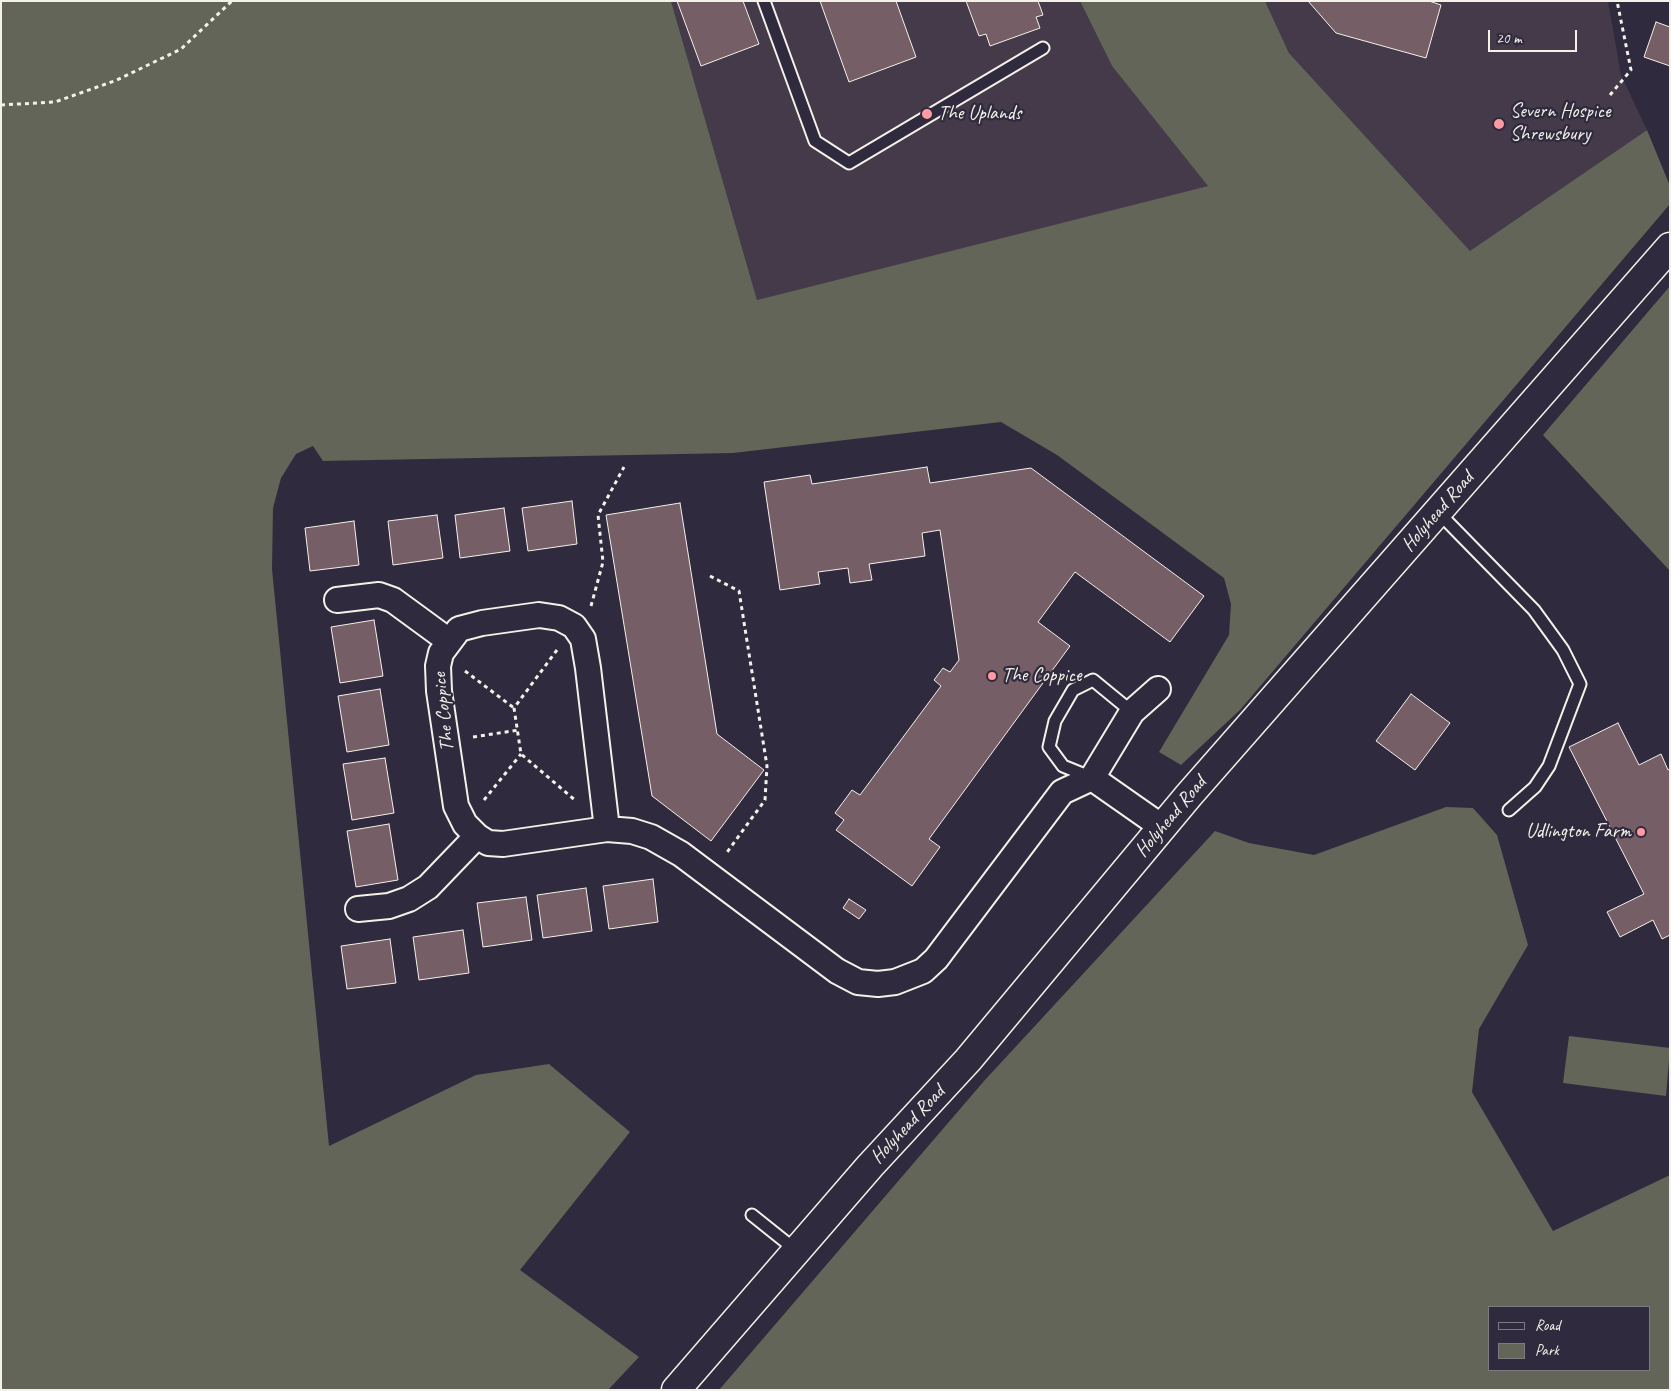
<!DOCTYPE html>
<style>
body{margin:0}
#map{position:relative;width:1671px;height:1391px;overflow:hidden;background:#2f2a3d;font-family:Caveat,sans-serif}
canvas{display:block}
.frame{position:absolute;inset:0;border:2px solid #f4f1e8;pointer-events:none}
.legend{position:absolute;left:1488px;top:1306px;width:162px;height:65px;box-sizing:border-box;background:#2f2a3d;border:1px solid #7e7a81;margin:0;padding:6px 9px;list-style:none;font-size:15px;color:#f4f1e8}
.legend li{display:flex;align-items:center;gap:10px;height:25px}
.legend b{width:25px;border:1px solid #7e7a81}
.scale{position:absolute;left:1488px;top:30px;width:89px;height:22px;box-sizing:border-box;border:2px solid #f4f1e8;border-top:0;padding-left:6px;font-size:15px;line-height:18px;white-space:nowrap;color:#f4f1e8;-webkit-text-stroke:4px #2f2a3d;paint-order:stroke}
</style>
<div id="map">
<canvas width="1671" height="1391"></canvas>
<div class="frame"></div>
<ul class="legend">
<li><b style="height:6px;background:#2f2a3d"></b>Road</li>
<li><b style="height:14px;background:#626557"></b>Park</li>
</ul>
<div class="scale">20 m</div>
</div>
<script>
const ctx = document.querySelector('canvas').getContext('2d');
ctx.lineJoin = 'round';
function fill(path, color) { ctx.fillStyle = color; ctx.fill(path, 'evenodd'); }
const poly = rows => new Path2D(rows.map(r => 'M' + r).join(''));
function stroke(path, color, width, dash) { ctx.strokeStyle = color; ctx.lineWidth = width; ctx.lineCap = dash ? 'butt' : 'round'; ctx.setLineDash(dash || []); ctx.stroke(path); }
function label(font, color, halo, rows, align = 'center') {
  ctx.font = font + ' Caveat,sans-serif'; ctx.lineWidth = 4.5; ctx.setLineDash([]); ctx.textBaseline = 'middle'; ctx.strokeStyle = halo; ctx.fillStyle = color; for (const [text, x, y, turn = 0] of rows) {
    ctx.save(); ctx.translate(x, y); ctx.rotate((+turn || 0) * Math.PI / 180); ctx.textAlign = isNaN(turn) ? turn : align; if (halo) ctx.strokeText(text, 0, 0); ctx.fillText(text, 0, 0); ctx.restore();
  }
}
fill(poly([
 [671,1,1080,1,1112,66,1209,186,757,300],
 [1265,1,1608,1,1621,75,1647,130,1470,252,1289,53]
]), '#443a49');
fill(poly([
 [1,1,671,1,757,300,1208,186,1112,66,1080,1,1265,1,1289,53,1470,251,1647,130,1670,186,1670,204,1240,710,1181,765,1159,752,1229,635,1231,604,1224,578,1057,455,1001,422,733,453,323,461,313,446,296,454,281,478,273,508,272,569,329,1146,476,1075,549,1064,630,1132,520,1270,639,1357,608,1390,1,1390],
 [1670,286,1670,571,1543,435],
 [1446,807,1473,808,1497,835,1528,945,1479,1029,1472,1092,1553,1231,1670,1175,1670,1390,719,1390,984,1081,1215,831,1249,843,1314,855],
 [1490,1307,1650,1307,1650,1370,1490,1370],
 [1569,1036,1670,1048,1666,1096,1563,1083]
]), '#626557');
const building = poly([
 [677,1,743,1,759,44,701,66,677,1],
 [820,1,896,1,916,57,849,82,820,1],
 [966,1,1038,1,1043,15,1036,17,1040,28,990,46,986,34,979,36,966,1],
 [1308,1,1429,1,1441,5,1426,58,1336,33,1308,1],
 [1656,22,1670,27,1670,66,1644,57,1656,22],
 [927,467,930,483,1031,468,1204,596,1170,642,1075,572,1038,622,1070,646,929,839,940,847,912,886,836,830,844,820,835,813,852,790,860,795,941,686,934,680,943,668,950,672,959,660,940,530,922,533,925,556,869,564,872,580,850,583,848,568,818,572,820,584,780,590,764,482,810,475,812,484,927,467],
 [572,501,577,544,528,551,522,508,572,501],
 [680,503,717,734,764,770,711,841,652,796,606,515,680,503],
 [504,508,510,551,460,558,455,515,504,508],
 [437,515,443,558,393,565,388,521,437,515],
 [354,521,359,565,310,571,305,528,354,521],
 [374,620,383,676,340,683,331,627,374,620],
 [380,689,389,745,347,752,338,696,380,689],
 [1411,694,1450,723,1415,770,1376,741,1411,694],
 [1618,723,1639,765,1661,754,1668,770,1670,769,1670,935,1662,939,1653,920,1620,937,1607,912,1644,894,1569,747,1618,723],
 [385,758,394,813,352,820,343,764,385,758],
 [389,824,398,880,356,887,347,831,389,824],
 [653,879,658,922,609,929,603,886,653,879],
 [586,888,592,931,543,938,537,895,586,888],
 [526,897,532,940,483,947,477,903,526,897],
 [849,899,866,910,859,919,843,908,849,899],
 [463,930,469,973,419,980,413,937,463,930],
 [390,939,396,983,347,989,341,946,390,939]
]);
fill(building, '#755e65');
stroke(building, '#f4f1e8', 1);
const lane = poly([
 [764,1,815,141,849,163,1043,48],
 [1438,512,1534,610,1563,650,1580,684,1549,766,1535,787,1509,810],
 [1090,777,1063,766,1049,747,1055,721,1073,690,1093,680,1132,712],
 [752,1215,797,1251]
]);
const street = poly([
 [337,600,379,595,393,600,449,641],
 [1158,689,1132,712,1092,778,1162,827],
 [607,829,588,668,583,639,574,626,559,618,539,615,482,623,459,629,441,653,438,666,439,691,456,806,465,824,477,836,488,843,503,844,607,829,632,831,651,837,681,854,837,971,858,982,878,984,895,982,923,971,936,959,1062,792,1092,778],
 [358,909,389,906,409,899,428,887,477,836]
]);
const secondary = poly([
 [676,1390,870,1166,968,1060,1189,795,1670,247]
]);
stroke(lane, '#f4f1e8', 15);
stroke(street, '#f4f1e8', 28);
stroke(secondary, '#f4f1e8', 31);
stroke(poly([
 [1610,95,1631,70,1617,1],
 [1,105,55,102,117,80,181,49,232,1],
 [710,576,739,591,767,766,765,800,725,855],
 [591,606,603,562,598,515,624,467],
 [557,650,514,708,521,754,576,801],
 [465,671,514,708],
 [473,737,519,730],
 [484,800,521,754]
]), '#f4f1e8', 3, [4, 4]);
stroke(lane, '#2f2a3d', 11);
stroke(street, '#2f2a3d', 24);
stroke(secondary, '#2f2a3d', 28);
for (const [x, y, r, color] of [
 [927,114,6,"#ff9aa2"],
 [1499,124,6,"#ff9aa2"],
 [992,676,5,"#ff9aa2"],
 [1641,832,5,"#ff9aa2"]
]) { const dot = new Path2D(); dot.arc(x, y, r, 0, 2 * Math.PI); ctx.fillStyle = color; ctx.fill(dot); stroke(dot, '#2f2a3d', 2); }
label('20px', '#f4f1e8', '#2f2a3d', [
 ["Severn Hospice",1510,112],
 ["Shrewsbury",1510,135],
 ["The Uplands",938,114],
 ["The Coppice",1002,676],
 ["Udlington Farm",1631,832,"right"]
], 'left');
label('20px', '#f4f1e8', '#2f2a3d', [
 ["Holyhead Road",1438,512,-49],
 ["The Coppice",444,712,-96],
 ["Holyhead Road",1171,817,-50],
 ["Holyhead Road",908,1125,-47]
]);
</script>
